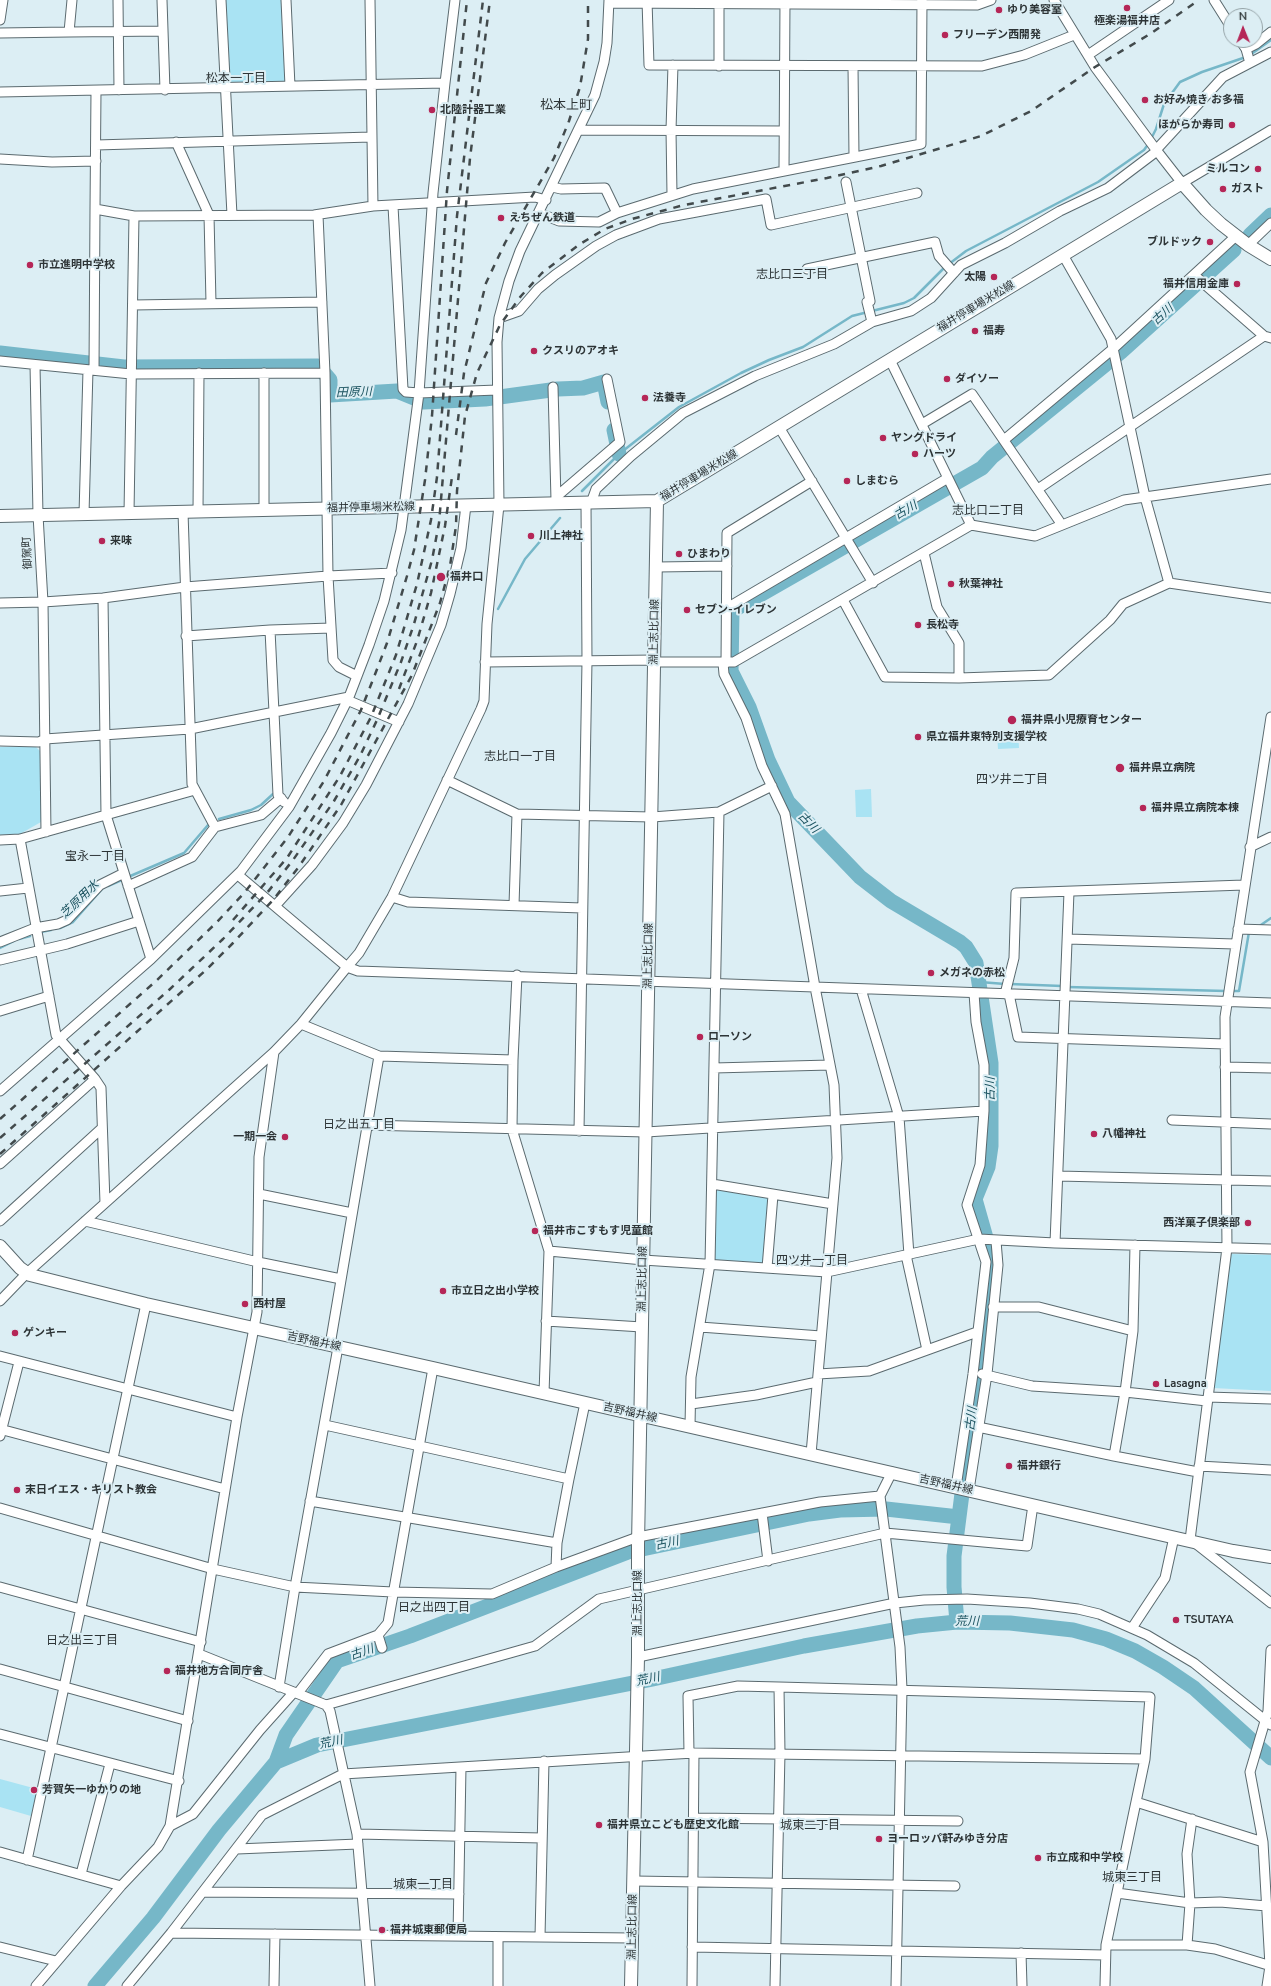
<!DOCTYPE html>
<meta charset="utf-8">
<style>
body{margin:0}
#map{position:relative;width:1271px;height:1986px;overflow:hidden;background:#dceef4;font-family:"Nunito Sans",sans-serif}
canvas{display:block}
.north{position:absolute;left:1223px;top:8px;width:40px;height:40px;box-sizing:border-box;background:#dceef4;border:1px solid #96a4a8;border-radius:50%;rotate:359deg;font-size:11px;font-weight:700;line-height:16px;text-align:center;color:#2d3436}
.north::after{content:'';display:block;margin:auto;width:14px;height:18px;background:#b52657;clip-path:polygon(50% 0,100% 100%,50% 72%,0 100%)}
</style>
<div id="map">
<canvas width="1271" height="1986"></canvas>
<div class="north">N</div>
</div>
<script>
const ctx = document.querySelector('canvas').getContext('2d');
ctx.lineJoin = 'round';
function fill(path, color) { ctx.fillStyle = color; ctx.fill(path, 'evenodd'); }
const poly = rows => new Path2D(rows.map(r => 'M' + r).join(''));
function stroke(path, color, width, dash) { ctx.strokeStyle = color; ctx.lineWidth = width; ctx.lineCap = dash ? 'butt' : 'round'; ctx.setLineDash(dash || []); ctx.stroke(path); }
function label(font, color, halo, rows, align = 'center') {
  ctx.font = font + ' "Nunito Sans","Noto Sans JP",sans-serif'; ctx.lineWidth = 4; ctx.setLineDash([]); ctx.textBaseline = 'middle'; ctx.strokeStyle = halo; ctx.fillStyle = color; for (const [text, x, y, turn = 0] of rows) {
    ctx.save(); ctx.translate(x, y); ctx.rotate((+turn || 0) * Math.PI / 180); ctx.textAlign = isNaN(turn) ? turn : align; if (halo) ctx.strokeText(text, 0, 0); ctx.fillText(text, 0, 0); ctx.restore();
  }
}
fill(poly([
 [221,0,286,0,290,86,225,88],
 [1018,730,1019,748,998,749,997,731],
 [0,747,36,747,42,753,41,822,20,834,0,835],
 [871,789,872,817,856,817,855,790],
 [712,1184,773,1195,767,1268,710,1264],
 [1230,1254,1271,1255,1271,1391,1213,1388],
 [0,1779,37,1789,31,1816,0,1807]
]), '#a9e3f3');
stroke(poly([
 [1250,55,1271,40],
 [1151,139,1156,129,1164,104,1180,82,1202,72,1246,57],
 [949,264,966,251,1098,182,1144,150,1149,143],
 [582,491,619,454,679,407,741,373,769,360,803,347,852,316,904,303,914,298,945,267],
 [498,609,525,559,560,518],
 [219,819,251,810,261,805,273,794],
 [128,877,184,853,208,825],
 [108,886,124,879],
 [1258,927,1271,918],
 [60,928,73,922,102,889],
 [41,932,51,930],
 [19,939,30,936],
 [0,948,14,941],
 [980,982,1005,984],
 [1010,984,1062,986],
 [1067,987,1226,991],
 [1231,991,1239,991,1249,932]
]), '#76b7c8', 2.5);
stroke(poly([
 [1250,235,1271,215],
 [0,353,124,367,318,366,330,380,330,395,397,391,424,402,485,399,558,389,583,388,604,382,608,402],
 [614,430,619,454],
 [957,1622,954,1587,954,1556,959,1517],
 [276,1762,286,1735,337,1661,410,1636,628,1552,809,1514,840,1510,886,1509,959,1517,992,1259,975,1199,988,1167,991,1146,991,1063,976,963,966,947,960,942,891,901,860,877,788,802,768,760,749,707,731,671,732,611,982,468,992,457,1121,352,1234,250],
 [95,1986,153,1918,219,1830,276,1762,317,1745,653,1679,804,1646,917,1626,957,1622,1010,1623,1073,1630,1106,1639,1135,1651,1163,1667,1194,1688,1271,1758]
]), '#76b7c8', 15);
const minor = poly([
 [118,0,119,90],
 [162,0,165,90],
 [221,0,232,215],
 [286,0,290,86],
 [370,0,373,206],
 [647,0,649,65,982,66,1024,55,1074,35],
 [1054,0,1095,67,1157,151,1182,183,1271,130],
 [1214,0,1231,27],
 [609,3,977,5,991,0],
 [0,20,3,0],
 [69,32,163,31],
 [0,33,69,32,72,0],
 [1240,40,1246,49,1250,63],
 [1246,49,1256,44,1271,32],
 [1088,55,1169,0],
 [719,66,719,3],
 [853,66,854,157],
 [96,91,95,209,134,216,314,215,373,206,535,197,546,200],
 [0,92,445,83,455,0],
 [579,130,784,131],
 [176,142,209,215,211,303],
 [96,145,371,137],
 [1156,150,1223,77,1271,52],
 [0,159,52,162,96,161],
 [784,171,785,0],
 [846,182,870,301,867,302,872,322],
 [552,187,561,189,605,188,617,213],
 [672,195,671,130,673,65],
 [393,206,403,389,406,392,419,393,497,390],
 [539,213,559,221,599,222,617,213,693,189,921,144,922,0],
 [318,215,325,373,328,576,333,660,339,667,357,676],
 [1248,245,1271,223],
 [1063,255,1111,339,1145,497,1169,583],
 [807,269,935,242,939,256,954,273],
 [1194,275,1264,336,1271,338],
 [133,305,322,302],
 [499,318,519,311,538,289,555,275,596,246,616,235,659,219,766,199,771,225,917,193],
 [890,360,971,525],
 [0,361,131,374,325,373],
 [35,365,38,515,43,602,46,832],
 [94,370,95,209],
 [264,373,264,510],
 [553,387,556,500],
 [922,424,972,394,1062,525],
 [779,427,873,583],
 [1004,440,1114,348,1236,236],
 [1038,489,1264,336],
 [556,497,620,442,607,379],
 [591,503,596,489,631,456,683,413,755,376,834,344,872,322,911,311,931,298,961,265,1005,243,1060,211,1108,188,1157,151],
 [183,512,192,784,215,827,261,815,281,798],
 [198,512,199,373],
 [129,513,134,216],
 [84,514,88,370],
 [924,553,937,607,959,643,959,678],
 [657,567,727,566],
 [103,598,106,815,151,959],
 [843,600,885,677,959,678,1049,675,1110,620,1123,604,1169,583,1271,598],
 [0,603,43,602,103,598,185,587,328,576,392,573],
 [727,608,948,478],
 [270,630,278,795,284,802],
 [186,636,270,630,331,628],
 [485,662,655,660],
 [655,662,734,662,971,525,1035,536,1124,500,1271,479],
 [723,663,724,674,746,718,762,766,785,814,815,987,834,1085,837,1158,811,1454],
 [726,663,727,533,812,481],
 [347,700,399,722],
 [0,741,39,742,45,739,190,729,349,697],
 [447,780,517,814,652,817,719,812,772,786],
 [20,839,56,1035,95,1079],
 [0,840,20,839,195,790],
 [1250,847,1271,837],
 [238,875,347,967,358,971,1271,1003],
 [128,886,192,857,215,827],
 [0,891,28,888],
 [392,897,408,902,582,908],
 [514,905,517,814],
 [275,906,312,865,343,823,366,785,408,704,441,625,450,594,461,548,466,505],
 [1238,929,1271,930],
 [1068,939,1235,944],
 [0,942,35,928,58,924,67,920,100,885,124,873],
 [0,960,67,944,139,921],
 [517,975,513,1060,512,1129,549,1251,544,1393],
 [861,989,899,1117,909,1255],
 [1005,994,1014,958,1016,893,1244,885],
 [1009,994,1018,1037,1225,1044],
 [0,1011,49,996],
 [301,1024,379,1056,513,1060],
 [1225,1067,1271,1068],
 [714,1068,830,1065],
 [0,1091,151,959,241,871,289,807,331,733,349,697,369,645,384,601,401,530,419,393,433,193,445,83],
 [1172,1120,1271,1124],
 [366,1125,646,1132,984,1111],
 [579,1131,587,661,586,503],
 [0,1164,95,1079,101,1088,105,1203],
 [1058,1176,1271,1181],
 [712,1184,833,1204],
 [259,1194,352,1213],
 [0,1221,102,1128],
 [85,1221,258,1262,341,1279],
 [1055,1243,1069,892],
 [549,1251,643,1260,827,1272,979,1239,1055,1243,1271,1249],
 [906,1255,927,1350],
 [767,1268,773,1195],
 [0,1301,27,1273,274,1052,301,1024,347,967,359,953,392,897,481,709,484,701,487,624,499,505,497,342,499,318,509,281,520,251,595,95,604,62,607,43,609,0],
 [993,1307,1039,1307,1133,1331],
 [546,1321,642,1327],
 [700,1327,821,1336],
 [330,1345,379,1056],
 [0,1356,237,1417],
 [818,1374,869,1371,977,1332],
 [982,1374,1032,1386,1125,1392,1207,1401],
 [1208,1397,1271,1399],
 [691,1404,756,1395,817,1382],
 [325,1425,569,1479],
 [690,1426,691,1377,710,1264,719,812],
 [978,1427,1114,1456,1198,1472],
 [0,1429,225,1489],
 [0,1436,19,1362],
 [1114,1456,1125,1392,1133,1331,1135,1245],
 [1199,1466,1271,1470],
 [892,1472,880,1496,900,1647,902,1689,896,1986],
 [956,1487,973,1374,986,1262,967,1205,980,1165,984,1111,984,1065,976,1022,974,993],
 [969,1490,987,1374,998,1265,996,1241],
 [310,1501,557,1543],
 [0,1508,213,1569,295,1587,393,1592,492,1594,556,1567,638,1537,820,1502,880,1496],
 [762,1513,768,1561],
 [1190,1540,1227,1248,1225,1017,1271,717],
 [1195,1543,1271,1603],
 [556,1567,557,1543,569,1479,585,1403],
 [0,1587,201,1642],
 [1132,1628,1165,1578,1174,1537],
 [378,1635,382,1648],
 [199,1654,326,1705,535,1646,599,1599,885,1533,1027,1546,1033,1505],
 [638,1657,895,1603,924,1600,967,1599,1030,1603,1078,1609,1099,1614,1147,1635,1194,1663,1271,1725],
 [0,1669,188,1721],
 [279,1687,295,1587,338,1347],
 [298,1693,328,1654,378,1635,388,1623,433,1368],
 [326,1705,330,1711,357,1834,370,1986],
 [0,1734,179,1781],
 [689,1753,688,1696,738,1686,779,1687],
 [1136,1802,1263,1842],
 [694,1818,958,1821],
 [170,1826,193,1814,260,1730,294,1692],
 [357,1834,542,1838],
 [237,1849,358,1844],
 [0,1852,121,1886],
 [27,1860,146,1304],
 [81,1874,110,1764],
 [634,1881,955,1886],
 [203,1892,459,1894],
 [1117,1893,1190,1903,1220,1902,1267,1906],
 [171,1933,632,1938],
 [458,1936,461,1767],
 [540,1937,544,1761],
 [1106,1945,1187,1945,1215,1949,1271,1966],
 [1187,1945,1190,1903,1187,1854,1192,1819],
 [0,1947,56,1961],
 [692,1947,1105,1955],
 [1021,1953,1022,1986],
 [36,1986,121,1886,158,1847,170,1826,237,1417,257,1312,259,1157,274,1052],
 [127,1986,171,1933,262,1815,343,1774,694,1753,1145,1759],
 [274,1986,275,1934],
 [498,1986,498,1937],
 [692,1986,694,1753],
 [775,1986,780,1753,779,1687,1150,1697,1145,1759,1106,1945,1105,1986],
 [1267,1986,1270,1966,1263,1842,1250,1772,1268,1711,1271,1650]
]);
const major = poly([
 [0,516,657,501,1182,183,1206,210,1221,224,1248,245,1271,259],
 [0,1246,20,1268,30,1275,146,1304,433,1368,1233,1551,1271,1557],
 [631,1986,638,1657,638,1544,657,501]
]);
stroke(minor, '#5b6a6f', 11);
stroke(major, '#5b6a6f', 14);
stroke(minor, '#fff', 9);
stroke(major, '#fff', 12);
stroke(poly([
 [456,435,464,373,486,283,505,243,554,158,569,121,580,87,588,39,588,0],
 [399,689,417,641,431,593,445,526,452,477],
 [233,920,287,858,340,776,371,717,396,655,417,584,431,520,437,477,457,216,483,0],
 [0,1119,156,981,217,922,245,892,288,837,324,781,361,710,374,677,387,643,407,576,414,550,425,480,432,416,447,191,467,0],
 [0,1138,169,990,223,939,267,893,293,860,334,801,360,756,377,720,401,662,414,624,432,560,439,523,470,158,490,0],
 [0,1154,206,970,233,943,273,900,298,868,341,805,412,675,440,603,450,566,456,526,457,491,465,416,477,373,500,325,521,296,542,273,580,244,605,229,632,219,684,205,827,178,881,166,981,136,1031,111,1095,67,1150,34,1199,0]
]), '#424a4c', 2.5, [7, 7]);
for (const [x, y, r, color] of [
 [1127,8,4,"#b52657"],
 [999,10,4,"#b52657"],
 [945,35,4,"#b52657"],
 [1145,100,4,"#b52657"],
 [432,110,4,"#b52657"],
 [1232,125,4,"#b52657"],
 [1258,169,4,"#b52657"],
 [1223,189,4,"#b52657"],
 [501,218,4,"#b52657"],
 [1210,242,4,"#b52657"],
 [30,265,4,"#b52657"],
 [994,277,4,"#b52657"],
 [1237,284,4,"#b52657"],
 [975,331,4,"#b52657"],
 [534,351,4,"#b52657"],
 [947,379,4,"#b52657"],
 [645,398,4,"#b52657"],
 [883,438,4,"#b52657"],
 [915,454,4,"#b52657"],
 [847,481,4,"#b52657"],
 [531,536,4,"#b52657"],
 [102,541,4,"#b52657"],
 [679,554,4,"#b52657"],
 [441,577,5,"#b52657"],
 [951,584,4,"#b52657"],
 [687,610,4,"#b52657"],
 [918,625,4,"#b52657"],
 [1012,720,5,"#b52657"],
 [918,737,4,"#b52657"],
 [1120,768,5,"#b52657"],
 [1143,808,4,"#b52657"],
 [931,973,4,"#b52657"],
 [700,1037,4,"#b52657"],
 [1094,1134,4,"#b52657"],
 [285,1137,4,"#b52657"],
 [1248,1223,4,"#b52657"],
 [535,1231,4,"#b52657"],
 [443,1291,4,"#b52657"],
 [245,1304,4,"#b52657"],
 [15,1333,4,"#b52657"],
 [1156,1384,4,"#b52657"],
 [1009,1466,4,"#b52657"],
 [17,1490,4,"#b52657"],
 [1176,1620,4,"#b52657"],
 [167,1671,4,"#b52657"],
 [34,1790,4,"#b52657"],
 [599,1825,4,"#b52657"],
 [879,1839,4,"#b52657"],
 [1038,1858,4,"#b52657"],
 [382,1930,4,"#b52657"]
]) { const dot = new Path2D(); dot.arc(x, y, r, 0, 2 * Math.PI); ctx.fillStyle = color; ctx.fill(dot); stroke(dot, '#dceef4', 1.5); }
label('bold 11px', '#2d3436', '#dceef4', [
 ["ゆり美容室",1007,10],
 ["極楽湯福井店",1127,21,"center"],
 ["フリーデン西開発",953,35],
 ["お好み焼き お多福",1153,100],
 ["北陸計器工業",440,110],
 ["ほがらか寿司",1224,125,"right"],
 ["ミルコン",1250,169,"right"],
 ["ガスト",1231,189],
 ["えちぜん鉄道",509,218],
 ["ブルドック",1202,242,"right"],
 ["市立進明中学校",38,265],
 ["太陽",986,277,"right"],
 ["福井信用金庫",1229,284,"right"],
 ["福寿",983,331],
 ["クスリのアオキ",542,351],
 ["ダイソー",955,379],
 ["法養寺",653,398],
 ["ヤングドライ",891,438],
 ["ハーツ",923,454],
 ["しまむら",855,481],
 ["川上神社",539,536],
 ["来味",110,541],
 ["ひまわり",687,554],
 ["福井口",450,577],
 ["秋葉神社",959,584],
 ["セブン-イレブン",695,610],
 ["長松寺",926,625],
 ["福井県小児療育センター",1021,720],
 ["県立福井東特別支援学校",926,737],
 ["福井県立病院",1129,768],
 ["福井県立病院本棟",1151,808],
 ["メガネの赤松",939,973],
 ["ローソン",708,1037],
 ["八幡神社",1102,1134],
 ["一期一会",277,1137,"right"],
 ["西洋菓子倶楽部",1240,1223,"right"],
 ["福井市こすもす児童館",543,1231],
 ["市立日之出小学校",451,1291],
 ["西村屋",253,1304],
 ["ゲンキー",23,1333],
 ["Lasagna",1164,1384],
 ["福井銀行",1017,1466],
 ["末日イエス・キリスト教会",25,1490],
 ["TSUTAYA",1184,1620],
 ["福井地方合同庁舎",175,1671],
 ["芳賀矢一ゆかりの地",42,1790],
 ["福井県立こども歴史文化館",607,1825],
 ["ヨーロッパ軒みゆき分店",887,1839],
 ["市立成和中学校",1046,1858],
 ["福井城東郵便局",390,1930]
], 'left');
label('11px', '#2d3436', '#dceef4', [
 ["福井停車場米松線",976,307,-31],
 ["福井停車場米松線",699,476,-31],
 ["福井停車場米松線",371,508,-1],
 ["御駕町",28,553,-93],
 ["淵上志比口線",655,632,-89],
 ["淵上志比口線",649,956,-89],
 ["淵上志比口線",643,1279,-89],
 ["吉野福井線",314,1342,12],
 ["吉野福井線",630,1413,13],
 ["吉野福井線",946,1485,13],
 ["淵上志比口線",638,1603,-90],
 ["淵上志比口線",633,1927,-89]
]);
label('12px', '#2d3436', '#dceef4', [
 ["松本一丁目",236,79],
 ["志比口三丁目",792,275],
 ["志比口二丁目",988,511],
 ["志比口一丁目",520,757],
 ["四ツ井二丁目",1012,780],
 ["宝永一丁目",95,857],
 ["日之出五丁目",359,1125],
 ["四ツ井一丁目",812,1261],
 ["日之出四丁目",434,1608],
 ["日之出三丁目",82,1641],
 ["城東二丁目",810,1826],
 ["城東三丁目",1132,1878],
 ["城東一丁目",423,1885]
]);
label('italic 12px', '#19515e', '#dceef4', [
 ["古川",1163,315,-42],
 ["田原川",354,393,-2],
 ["古川",906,511,-30],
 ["古川",808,823,46],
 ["芝原用水",80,900,-44],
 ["古川",991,1089,-90],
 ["古川",972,1419,-83],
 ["古川",667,1544,-12],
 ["荒川",967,1622],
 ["古川",362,1653,-19],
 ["荒川",648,1680,-12],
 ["荒川",331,1743,-12]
]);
label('13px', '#2d3436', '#dceef4', [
 ["松本上町",566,106]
]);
</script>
